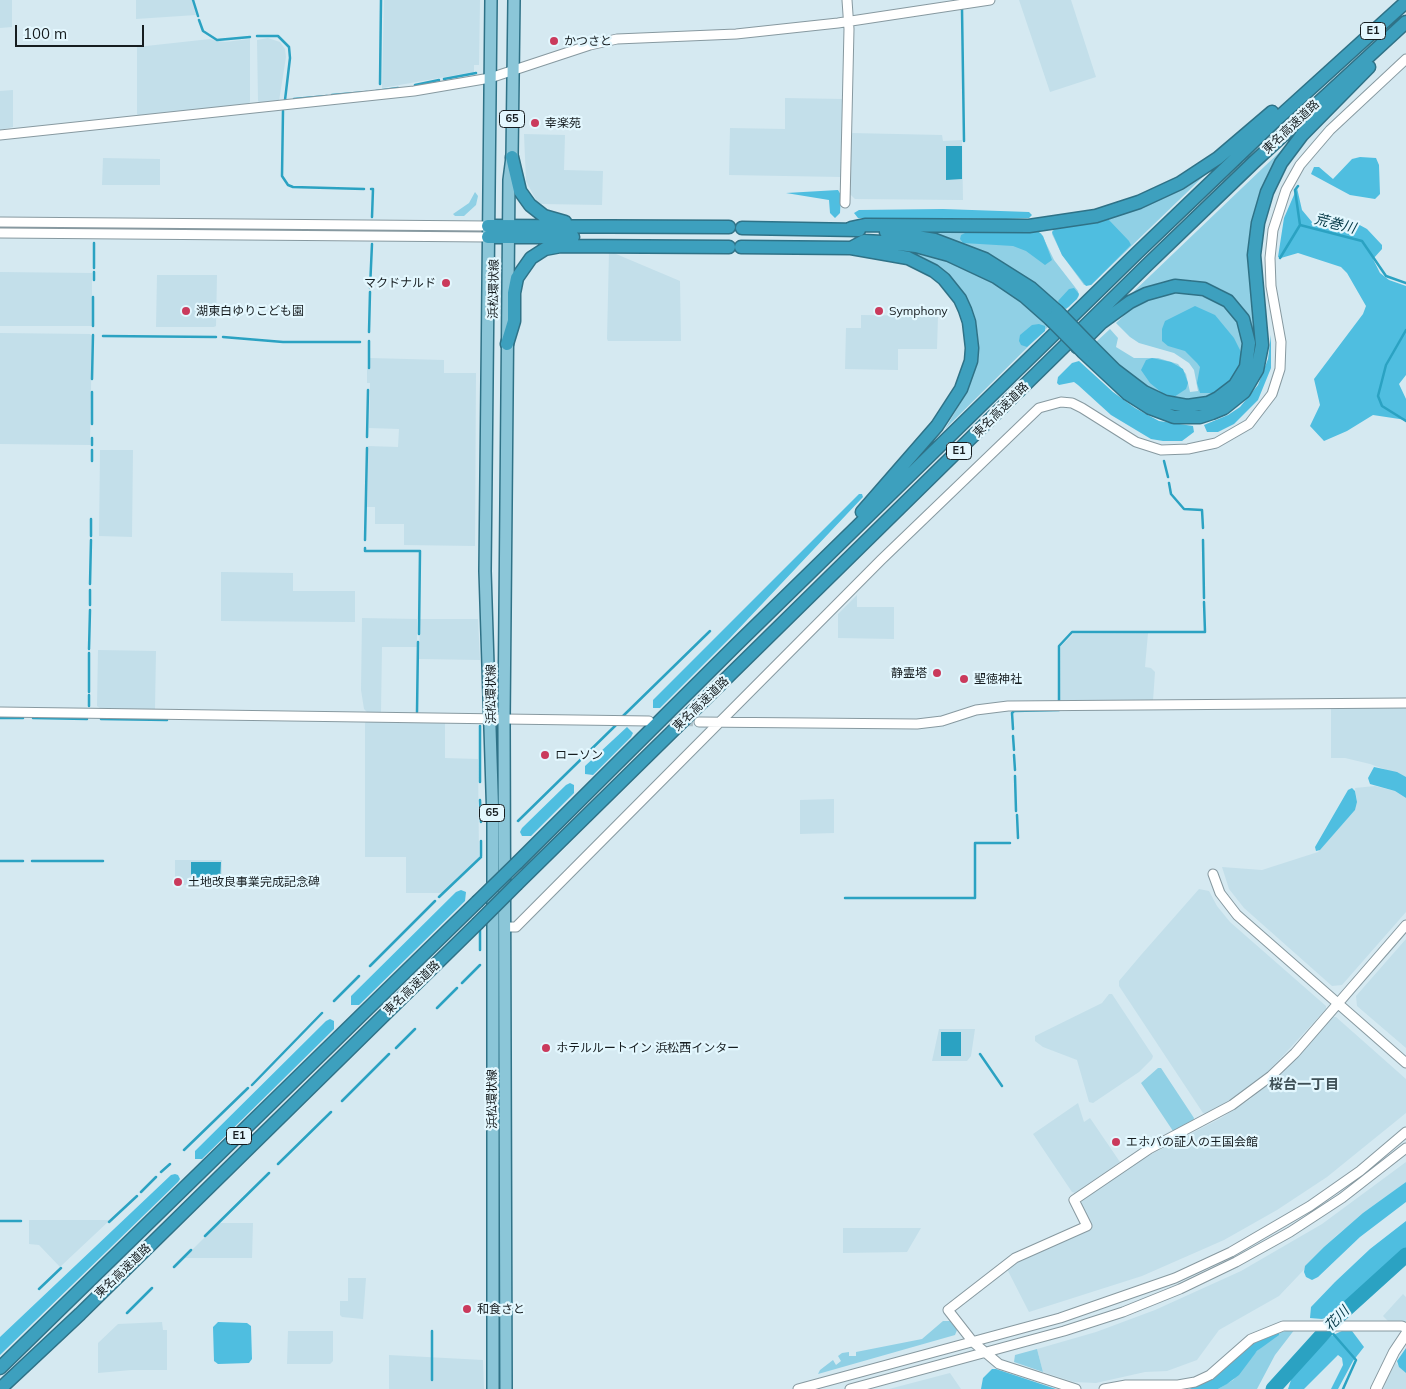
<!DOCTYPE html>
<meta charset="utf-8">
<style>
body{margin:0}
#map{position:relative;width:1406px;height:1389px;overflow:hidden;background:#d5e9f1;font-family:Mulish,sans-serif}
canvas{display:block}
.scale{position:absolute;left:15px;top:25px;width:129px;height:22px;box-sizing:border-box;border:2px solid #161d20;border-top:0;padding-left:6px;font-size:15px;line-height:18px;white-space:nowrap;color:#161d20;-webkit-text-stroke:4px #e3f7fe;paint-order:stroke}
</style>
<div id="map">
<canvas width="1406" height="1389"></canvas>
<div class="scale">100 m</div>
</div>
<script>
const ctx = document.querySelector('canvas').getContext('2d');
ctx.lineJoin = 'round';
function fill(path, color) { ctx.fillStyle = color; ctx.fill(path, 'evenodd'); }
const poly = rows => new Path2D(rows.map(r => 'M' + r).join(''));
function stroke(path, color, width, dash) { ctx.strokeStyle = color; ctx.lineWidth = width; ctx.lineCap = dash ? 'butt' : 'round'; ctx.setLineDash(dash || []); ctx.stroke(path); }
function label(font, color, halo, rows, align = 'center') {
  ctx.font = font + ' Mulish,"Noto Sans JP",sans-serif'; ctx.lineWidth = 4.5; ctx.setLineDash([]); ctx.textBaseline = 'middle'; ctx.strokeStyle = halo; ctx.fillStyle = color; for (const [text, x, y, turn = 0] of rows) {
    ctx.save(); ctx.translate(x, y); ctx.rotate((+turn || 0) * Math.PI / 180); ctx.textAlign = isNaN(turn) ? turn : align; if (halo) ctx.strokeText(text, 0, 0); ctx.fillText(text, 0, 0); ctx.restore();
  }
}
fill(poly([
 [0,0,12,0,12,27,0,28],
 [136,0,192,0,196,15,136,19],
 [384,0,480,0,479,65,474,65,474,72,382,88],
 [1019,0,1071,0,1096,77,1050,92],
 [268,38,280,42,285,49,286,57,279,101,260,103,258,101,257,40],
 [210,39,225,42,250,39,250,102,247,105,139,116,137,114,137,47],
 [13,90,13,127,0,130,0,91],
 [785,98,843,99,841,177,729,175,730,128,785,129],
 [851,133,942,135,943,141,962,140,963,200,855,199,850,194],
 [524,134,565,135,564,170,603,171,602,205,541,204,536,200,526,181],
 [103,158,160,159,160,185,102,185],
 [609,251,680,281,681,341,608,341,607,339],
 [0,272,92,273,92,326,0,326],
 [157,275,217,275,216,326,214,327,156,327],
 [861,315,938,316,937,349,898,349,898,370,845,369,846,328,861,328],
 [0,333,90,334,92,336,90,445,0,444],
 [370,358,444,360,444,373,476,373,475,546,404,545,404,524,375,524,375,507,367,507,368,446,398,447,399,429,369,428,370,383,367,383,367,368,370,367],
 [100,450,133,450,132,537,99,536],
 [221,572,293,573,293,591,355,591,355,622,221,621],
 [857,595,857,607,894,607,894,639,838,638,838,614],
 [362,618,417,619,417,647,382,647,381,712,367,712,364,709,361,690],
 [420,619,478,619,480,660,419,659],
 [1148,633,1145,667,1151,668,1155,672,1153,701,1060,701,1061,646,1073,634],
 [98,650,156,651,155,709,100,708,97,706],
 [1331,708,1406,708,1406,777,1370,764,1345,758,1331,758],
 [367,721,445,722,445,758,478,759,479,857,442,893,406,893,406,857,365,857,365,723],
 [1375,786,1395,791,1406,798,1406,912,1342,985,1332,986,1244,908,1229,889,1222,867,1262,870,1318,852,1355,810,1357,802,1355,788],
 [834,799,834,833,800,834,800,800],
 [175,860,222,860,222,885,175,885],
 [1199,889,1209,891,1217,906,1230,922,1326,1006,1326,1009,1268,1072,1243,1092,1206,1114,1203,1113,1119,986,1119,981,1141,955],
 [1406,939,1406,1048,1357,1006,1356,996],
 [1109,994,1112,994,1153,1056,1152,1059,1139,1072,1093,1103,1089,1102,1077,1060,1043,1047,1035,1041,1035,1036,1102,1003],
 [1333,1017,1336,1017,1406,1079,1406,1113,1327,1177,1277,1210,1224,1240,1142,1276,1029,1312,1007,1269,1037,1251,1092,1229,1081,1204,1082,1201,1144,1158,1221,1118,1249,1100,1287,1068],
 [939,1029,975,1029,971,1056,967,1061,932,1061],
 [1078,1103,1084,1122,1090,1118,1120,1162,1075,1193,1072,1192,1033,1134],
 [1406,1162,1406,1182,1337,1235,1279,1296,1219,1330,1197,1360,1167,1371,1145,1372,1096,1383,1074,1382,1043,1372,1037,1349,1096,1332,1155,1310,1241,1271,1322,1224],
 [29,1220,110,1220,60,1267,39,1245,29,1244],
 [219,1223,253,1223,252,1258,184,1258],
 [843,1228,921,1228,907,1252,843,1253],
 [348,1278,366,1278,363,1319,342,1317,340,1315,340,1301,348,1301],
 [1403,1294,1406,1297,1406,1321,1388,1321,1383,1316],
 [162,1322,163,1330,167,1330,167,1370,131,1370,98,1373,98,1343,118,1324],
 [288,1331,333,1331,333,1361,330,1364,287,1364],
 [389,1355,483,1360,484,1389,389,1389],
 [1395,1362,1406,1373,1406,1389,1383,1389],
 [950,1373,961,1389,889,1389]
]), '#c3dfea');
fill(poly([
 [1288,144,1268,175,1252,221,1249,254,1255,320,1256,344,1255,355,1253,329,1248,317,1241,306,1221,289,1190,280,1174,280,1159,283,1129,296],
 [1208,172,1091,285,1084,285,1062,255,1052,234,1053,229,1097,221],
 [475,192,478,196,476,205,464,216,455,216,453,214,469,203],
 [926,232,1041,233,1054,260,1078,291,1079,296,1069,307,1064,309,1034,283,1004,263,971,247],
 [905,251,947,261,993,282,1021,301,1049,326,945,429,967,392,977,362,979,348,976,321,965,296,948,274,924,258],
 [1175,292,1203,294,1224,305,1238,322,1243,343,1243,354,1223,388,1206,397,1187,400,1167,397,1147,387,1119,366,1096,342,1110,329,1118,338,1116,347,1134,358,1158,358,1178,364,1186,374,1190,392,1198,391,1194,370,1189,363,1174,353,1139,343,1130,337,1116,323,1133,307,1148,299],
 [1158,1068,1161,1068,1194,1118,1193,1121,1173,1131,1141,1083],
 [943,1321,950,1321,957,1330,955,1335,818,1374,820,1370,833,1360,836,1365,841,1361,838,1356,842,1353,849,1352,849,1356,856,1356,856,1352,922,1339],
 [1295,1329,1275,1355,1257,1389,1218,1389,1233,1380,1255,1353,1277,1333],
 [1037,1349,1043,1372,1014,1362,1015,1355]
]), '#90d0e5');
fill(poly([
 [1360,157,1376,158,1379,165,1380,194,1375,199,1350,195,1311,174,1314,167,1319,167,1333,179,1352,159],
 [1297,188,1302,210,1312,222,1356,223,1367,229,1382,245,1382,249,1373,259,1380,273,1389,280,1406,286,1406,375,1399,384,1406,399,1406,420,1373,415,1347,431,1324,441,1310,426,1320,405,1314,379,1363,314,1366,306,1347,273,1341,267,1298,253,1281,258,1278,257,1284,218],
 [838,190,841,195,840,213,835,218,830,213,829,200,786,193],
 [943,209,1029,212,1032,215,1029,218,1006,219,858,218,854,213,859,210],
 [1108,219,1129,241,1131,245,1091,285,1086,286,1062,255,1052,232,1056,228],
 [969,231,1038,231,1043,236,1052,260,1045,265,1026,251,1013,246,963,243,960,239,961,235],
 [1074,288,1079,294,1077,299,1066,309,1061,307,1058,301,1069,289],
 [1195,306,1215,315,1234,338,1242,354,1240,365,1230,381,1215,393,1200,393,1197,383,1200,367,1197,363,1185,351,1168,346,1162,341,1162,329,1165,321],
 [1039,324,1045,326,1045,331,1027,347,1021,345,1019,341,1020,335,1032,325],
 [1271,335,1271,368,1258,400,1234,424,1218,432,1207,432,1204,425,1228,415,1240,407,1258,385,1268,359],
 [1152,358,1171,362,1183,369,1188,383,1186,389,1174,397,1167,397,1150,383,1141,370,1146,360],
 [1079,361,1113,392,1135,408,1159,421,1193,426,1194,432,1182,441,1163,441,1151,439,1111,415,1078,385,1074,382,1059,385,1057,383,1058,377,1072,363],
 [859,494,862,494,863,497,730,638,660,708,653,708,653,700],
 [627,727,633,733,631,737,593,775,585,774,585,766],
 [1374,767,1397,772,1406,777,1406,798,1395,791,1370,784,1368,778],
 [570,783,574,785,574,793,531,836,522,836,520,832,522,828,566,785],
 [1352,788,1355,791,1357,802,1355,810,1320,850,1316,851,1315,847,1348,790],
 [461,890,466,892,465,901,359,1005,351,1005,351,996,456,892],
 [330,1019,334,1021,334,1029,202,1159,195,1159,195,1151,326,1021],
 [175,1174,178,1175,180,1179,178,1182,0,1355,0,1337,171,1175],
 [1406,1182,1406,1202,1360,1237,1318,1277,1312,1280,1306,1277,1304,1272,1305,1266,1324,1247,1363,1213],
 [1406,1221,1406,1249,1334,1315,1322,1319,1310,1318,1311,1307,1335,1282,1370,1249],
 [218,1322,247,1323,251,1326,252,1359,249,1363,218,1364,214,1361,213,1327],
 [1344,1330,1352,1331,1364,1347,1353,1361,1338,1389,1331,1389,1343,1365,1342,1358,1338,1355,1304,1389,1288,1389,1293,1374,1331,1336],
 [1279,1333,1279,1335,1257,1351,1239,1375,1227,1384,1218,1389,1189,1389,1213,1379,1254,1343],
 [1406,1348,1406,1373,1399,1367,1397,1361],
 [992,1369,996,1369,1056,1389,981,1389,983,1378]
]), '#4fbee0');
fill(poly([
 [946,146,962,146,962,179,946,180],
 [191,862,221,862,220,883,191,883],
 [941,1032,961,1032,961,1056,941,1056]
]), '#2ba2c2');
stroke(poly([
 [193,0,198,16],
 [962,9,964,141],
 [199,20,203,31,217,40,250,37],
 [257,36,278,36,289,47,290,58,285,100],
 [444,79,476,73],
 [380,84,381,0],
 [415,85,439,80],
 [376,91,398,88],
 [332,95,367,92],
 [294,99,327,96],
 [283,111,282,176,288,185,293,187,364,189],
 [371,189,373,189,372,217],
 [1300,225,1362,241,1386,276,1406,283],
 [1280,258,1300,225,1295,190,1298,186],
 [94,268,94,243],
 [94,280,94,272],
 [370,288,372,244],
 [93,326,93,297],
 [1406,330,1386,365,1378,396,1382,406,1406,421],
 [369,332,370,292],
 [103,336,216,337],
 [223,337,283,342,360,342],
 [369,368,369,341],
 [92,379,93,335],
 [92,424,92,392],
 [367,437,368,390],
 [92,445,92,438],
 [92,461,92,450],
 [1164,461,1168,477],
 [1169,483,1171,494,1184,509,1202,510,1203,528],
 [91,536,91,519],
 [365,540,367,448],
 [1203,540,1204,598],
 [365,548,365,551,420,551,419,634],
 [90,584,91,540],
 [90,605,90,590],
 [89,649,90,610],
 [89,692,89,653],
 [1059,701,1059,646,1072,632,1205,632,1204,602],
 [89,706,89,695],
 [417,712,418,642],
 [622,717,710,631],
 [0,718,23,718],
 [33,718,87,719],
 [101,719,167,720],
 [480,726,480,782],
 [1013,729,1012,713,1014,711,1059,710],
 [1013,736,1014,750],
 [1014,755,1015,770],
 [1015,776,1016,811],
 [480,800,481,822],
 [1017,815,1018,838],
 [518,821,616,725],
 [481,841,481,856],
 [0,861,23,861],
 [32,861,103,861],
 [439,897,481,857],
 [845,898,975,898,975,843,1010,843],
 [480,950,480,927],
 [370,966,435,901],
 [462,983,480,965],
 [334,1001,359,976],
 [437,1008,457,988],
 [396,1048,415,1029],
 [980,1054,1002,1086],
 [252,1085,322,1013],
 [342,1101,389,1054],
 [184,1150,248,1088],
 [278,1164,331,1112],
 [161,1172,170,1164],
 [141,1192,156,1177],
 [0,1221,21,1221],
 [109,1222,137,1196],
 [205,1236,269,1173],
 [174,1267,191,1250],
 [39,1289,61,1268],
 [127,1313,152,1288],
 [1329,1329,1356,1360,1343,1389],
 [432,1331,432,1380]
]), '#2ba2c2', 2.5);
stroke(poly([
 [1273,1389,1341,1314,1406,1255]
]), '#2ba2c2', 15);
stroke(poly([
 [657,721,699,722]
]), '#afc0c7', 9, [9, 4.5]);
const tertiary = poly([
 [0,135,414,91,490,78,590,45,617,39,736,34,838,23,990,0],
 [845,203,849,29,847,0],
 [0,222,488,226],
 [0,233,488,237],
 [0,712,649,721],
 [699,722,917,724,942,721,976,710,1008,706,1406,703],
 [1213,874,1220,893,1237,915,1406,1063],
 [505,927,516,927,881,560,1039,408,1061,402,1072,403,1082,408,1136,442,1161,450,1188,449,1216,443,1249,424,1272,394,1280,369,1281,342,1271,286,1270,258,1273,230,1286,190,1300,165,1330,130,1406,59],
 [798,1389,1060,1318,1175,1278,1231,1252,1310,1206,1360,1171,1406,1132],
 [850,1389,1064,1331,1123,1312,1180,1289,1236,1262,1290,1232,1342,1198,1406,1148],
 [1076,1389,999,1364,973,1342,948,1310,1015,1258,1087,1226,1074,1200,1149,1149,1232,1105,1271,1076,1295,1053,1406,925],
 [1104,1389,1126,1385,1178,1385,1195,1382,1210,1375,1251,1339,1283,1326,1402,1326,1406,1328]
]);
const secondary = poly([
 [1376,1389,1394,1352,1406,1334]
]);
const primary = poly([
 [491,0,485,571,493,822,493,1389],
 [506,1389,504,719,509,180,512,157,514,0]
]);
const motorway = poly([
 [512,157,520,191,530,205,544,216,565,222],
 [488,226,729,227],
 [742,228,859,230],
 [851,228,865,225,1029,226,1096,216,1139,202,1180,183,1218,158,1272,112],
 [886,232,935,240,985,259,1031,288,1057,311],
 [488,237,573,237],
 [741,247,851,248,908,258,934,271,944,279,960,299,965,310,969,322,972,348,971,361,961,389,937,426,862,512],
 [851,248,864,241,882,242,916,246,949,255,996,277,1024,296,1050,319],
 [507,344,514,321,514,293,517,278,531,258,545,249,561,246,729,247],
 [1077,347,1101,323,1130,302,1146,294,1175,286,1204,289,1228,301,1243,319,1249,343,1246,367,1235,385,1218,398,1208,403,1187,406,1165,402,1144,392,1115,370,1090,345],
 [1083,352,1128,394,1150,408,1174,417,1200,417,1212,413,1224,408,1244,392,1257,370,1262,345,1254,255,1258,223,1267,192,1281,163,1302,135,1369,67],
 [517,863,737,644,1137,253,1278,118,1406,2],
 [517,884,1147,265,1254,162,1406,22],
 [0,1368,477,902],
 [0,1389,80,1314,477,924]
]);
stroke(tertiary, '#8799a0', 11);
stroke(secondary, '#8799a0', 12);
stroke(primary, '#2f7287', 14);
stroke(motorway, '#2f7287', 15);
stroke(tertiary, '#fff', 9);
stroke(secondary, '#fff', 10);
stroke(primary, '#8bc6d8', 11);
stroke(motorway, '#3da0be', 12);
const motorwayBridge = poly([
 [1057,311,1090,345],
 [1050,319,1083,352],
 [477,902,517,863],
 [477,924,517,884]
]);
stroke(motorwayBridge, '#2f7287', 15, []);
stroke(motorwayBridge, '#3da0be', 12);
for (const [x, y, r, color] of [
 [554,41,5,"#ca3a5c"],
 [535,123,5,"#ca3a5c"],
 [446,283,5,"#ca3a5c"],
 [186,311,5,"#ca3a5c"],
 [879,311,5,"#ca3a5c"],
 [937,673,5,"#ca3a5c"],
 [964,679,5,"#ca3a5c"],
 [545,755,5,"#ca3a5c"],
 [178,882,5,"#ca3a5c"],
 [546,1048,5,"#ca3a5c"],
 [1116,1142,5,"#ca3a5c"],
 [467,1309,5,"#ca3a5c"]
]) { const dot = new Path2D(); dot.arc(x, y, r, 0, 2 * Math.PI); ctx.fillStyle = color; ctx.fill(dot); stroke(dot, '#e3f7fe', 2); }
for (const [x, y, w] of [
 [1373,31,25],
 [512,119,25],
 [959,451,25],
 [492,813,25],
 [239,1136,25]
]) { const box = new Path2D(); box.roundRect(x - w / 2, y - 8.5, w, 17, 4); ctx.fillStyle = '#e3f7fe'; ctx.fill(box); stroke(box, '#161d20', 1); }
label('bold 11px', '#161d20', null, [
 ["E1",1373,31],
 ["65",512,119],
 ["E1",959,451],
 ["65",492,813],
 ["E1",239,1136]
]);
label('12px', '#161d20', '#e3f7fe', [
 ["かつさと",564,41],
 ["幸楽苑",545,123],
 ["マクドナルド",436,283,"right"],
 ["湖東白ゆりこども園",196,311],
 ["Symphony",889,311],
 ["静霊塔",927,673,"right"],
 ["聖徳神社",974,679],
 ["ローソン",555,755],
 ["土地改良事業完成記念碑",188,882],
 ["ホテルルートイン 浜松西インター",556,1048],
 ["エホバの証人の王国会館",1126,1142],
 ["和食さと",477,1309]
], 'left');
label('12px', '#161d20', '#e3f7fe', [
 ["東名高速道路",1291,127,-43],
 ["浜松環状線",494,289,-89],
 ["東名高速道路",1001,410,-45],
 ["浜松環状線",491,694,-90],
 ["東名高速道路",701,704,-44],
 ["東名高速道路",412,988,-44],
 ["浜松環状線",492,1099,-90],
 ["東名高速道路",123,1271,-44]
]);
label('italic 14px', '#053947', '#e3f7fe', [
 ["荒巻川",1335,224,14],
 ["花川",1337,1319,-46]
]);
label('bold 14px', '#3f5056', '#e3f7fe', [
 ["桜台一丁目",1304,1085]
]);
</script>
